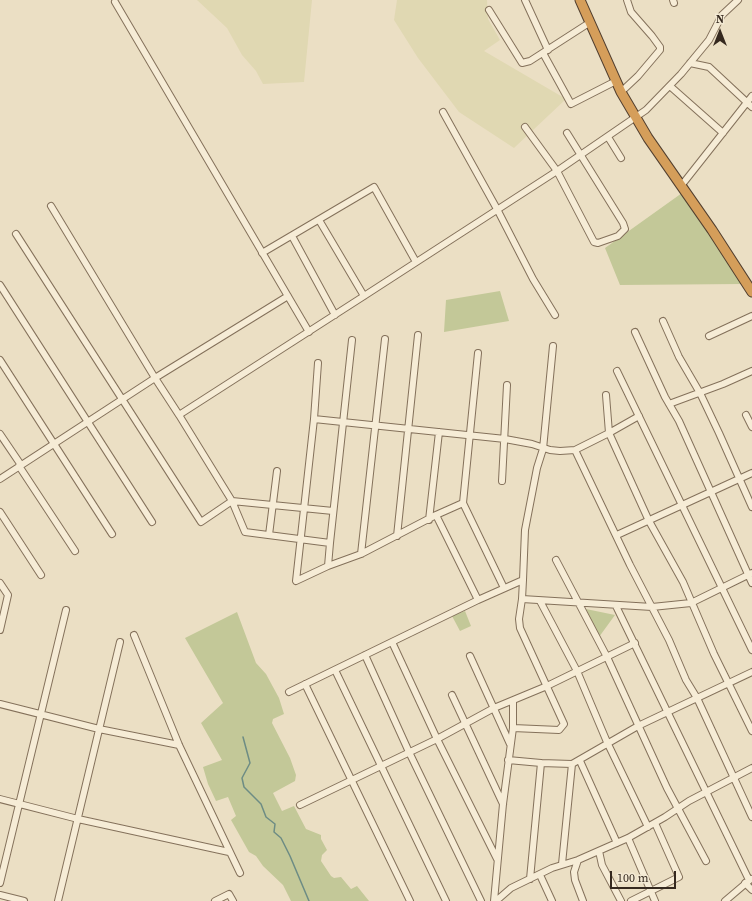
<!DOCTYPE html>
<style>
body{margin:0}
#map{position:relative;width:752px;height:901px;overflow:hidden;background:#ebdfc4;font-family:"Source Serif 4",serif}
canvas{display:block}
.north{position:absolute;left:700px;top:12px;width:40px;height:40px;-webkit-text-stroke:3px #f3e9d3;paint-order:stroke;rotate:0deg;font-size:11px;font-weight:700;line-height:16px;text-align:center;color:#35291f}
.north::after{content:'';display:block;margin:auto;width:14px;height:18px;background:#35291f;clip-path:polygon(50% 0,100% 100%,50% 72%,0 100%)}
.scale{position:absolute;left:610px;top:871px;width:66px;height:18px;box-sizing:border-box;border:2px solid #35291f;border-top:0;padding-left:5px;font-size:12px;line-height:14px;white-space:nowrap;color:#35291f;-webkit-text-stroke:3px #f3e9d3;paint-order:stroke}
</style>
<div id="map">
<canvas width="752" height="901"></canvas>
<div class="north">N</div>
<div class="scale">100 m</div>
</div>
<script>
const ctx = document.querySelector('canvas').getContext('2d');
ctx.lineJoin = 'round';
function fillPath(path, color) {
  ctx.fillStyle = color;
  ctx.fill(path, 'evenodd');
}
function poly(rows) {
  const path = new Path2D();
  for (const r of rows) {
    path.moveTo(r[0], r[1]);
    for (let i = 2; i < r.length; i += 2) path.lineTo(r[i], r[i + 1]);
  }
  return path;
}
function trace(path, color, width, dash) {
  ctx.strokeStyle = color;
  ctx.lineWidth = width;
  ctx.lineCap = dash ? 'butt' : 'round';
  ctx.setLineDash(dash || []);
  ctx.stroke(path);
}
fillPath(poly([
 [197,0,312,0,304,82,263,84,256,71,242,55,227,28],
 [397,0,487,0,488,19,500,40,484,51,566,99,514,148,459,112,418,58,394,20]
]), '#e0d8b2');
fillPath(poly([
 [682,193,705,225,742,284,620,285,605,248],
 [500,291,509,321,444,332,446,300],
 [586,609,615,615,599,637],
 [465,611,471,626,460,631,452,616],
 [237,612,256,663,266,674,279,698,284,714,273,719,272,723,290,758,296,775,295,781,273,793,282,811,294,806,306,829,321,835,321,839,327,850,322,855,321,861,331,876,334,878,341,877,351,889,357,886,369,901,291,901,283,885,263,866,256,856,249,852,231,820,236,816,228,797,216,801,208,784,203,767,222,760,201,723,223,703,185,638]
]), '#c3c898');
trace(poly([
 [243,737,250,763,242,778,244,787,261,804,266,817,275,824,274,832,281,838,290,856,309,901]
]), '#6d8c84', 1.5);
const minor = poly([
 [525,0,548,50],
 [673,0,674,3],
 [115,2,309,332],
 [489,10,522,63,530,61,589,23],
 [543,53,571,104,616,81],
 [690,63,709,67,752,107],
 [671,87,723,133],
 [621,92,638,76,660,50,660,47,652,36,631,12,627,0],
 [443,112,497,209,533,279,555,315],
 [525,127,557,171,594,242,598,243,618,236,625,229,623,223,567,133],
 [608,137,621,158],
 [681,186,752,96],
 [51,206,155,378,288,296],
 [319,220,364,296],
 [16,234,201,522,232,501,245,532,330,543,328,566,361,554,436,515,478,600,523,580,522,599,652,607,691,603,752,573],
 [292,236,335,315],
 [262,253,374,187,416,262],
 [0,285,152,522],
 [663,321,679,357,700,393,719,433,752,507],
 [635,332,665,397,679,421,752,583],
 [709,336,752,316],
 [478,353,463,503,504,588],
 [0,360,112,534],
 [617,371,752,650],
 [606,395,609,433,649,521,683,582,714,654,752,731],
 [669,404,723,384,752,371],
 [179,415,232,501,333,511],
 [746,415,752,427],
 [314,419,318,363],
 [0,434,21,465],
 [575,450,630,565,669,640,686,680,697,698,752,817],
 [19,466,75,551],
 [0,479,155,378,179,415,364,296,557,171,646,110,681,74,709,40,722,15,738,0],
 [502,481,507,385],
 [0,512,41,575],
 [436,515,463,503],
 [429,520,439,432],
 [269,535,277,471],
 [617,535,752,473],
 [397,536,418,335],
 [330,543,352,340],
 [361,554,385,339],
 [556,560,607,657,667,788,706,861],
 [328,566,296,581,314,419,505,439,532,444,550,450,560,451,575,450,609,433,639,416],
 [523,580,525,530,537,468,543,449,553,346],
 [0,583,8,595,0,630],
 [540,601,577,671,607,742,648,827],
 [616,606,749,880],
 [134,635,179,745,240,873],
 [392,642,437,739,497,859],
 [365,655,409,752,481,901],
 [470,656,510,744],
 [335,670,446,901],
 [305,684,410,901],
 [289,692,478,600],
 [452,695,503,804],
 [0,704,99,729,179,745],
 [513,728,559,730,564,724,520,628,519,619,522,599],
 [508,760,541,763,530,879],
 [580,761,617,843],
 [541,763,572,764,562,864],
 [572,764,638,726,752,672],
 [0,799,78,819,229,852],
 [300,805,437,739,494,708,547,686,635,643],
 [628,838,655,901],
 [599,851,602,865,621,901],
 [578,860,574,872,575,880,583,901],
 [540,875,552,901],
 [0,883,66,610],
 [745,883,752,890],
 [0,895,24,901],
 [58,901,120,642],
 [215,901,229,894,233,901],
 [494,901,503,804,513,728,513,701],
 [496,901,511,888,552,868,578,860,628,838,665,817,689,801,752,768],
 [631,901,679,877,655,823],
 [725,901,751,879]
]);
const highway = poly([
 [580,0,621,92,648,138,712,230,752,292]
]);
trace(minor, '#84715b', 8);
trace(highway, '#523f2f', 11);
trace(minor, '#f6ecd6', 6);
trace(highway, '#d59e5a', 9);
</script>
